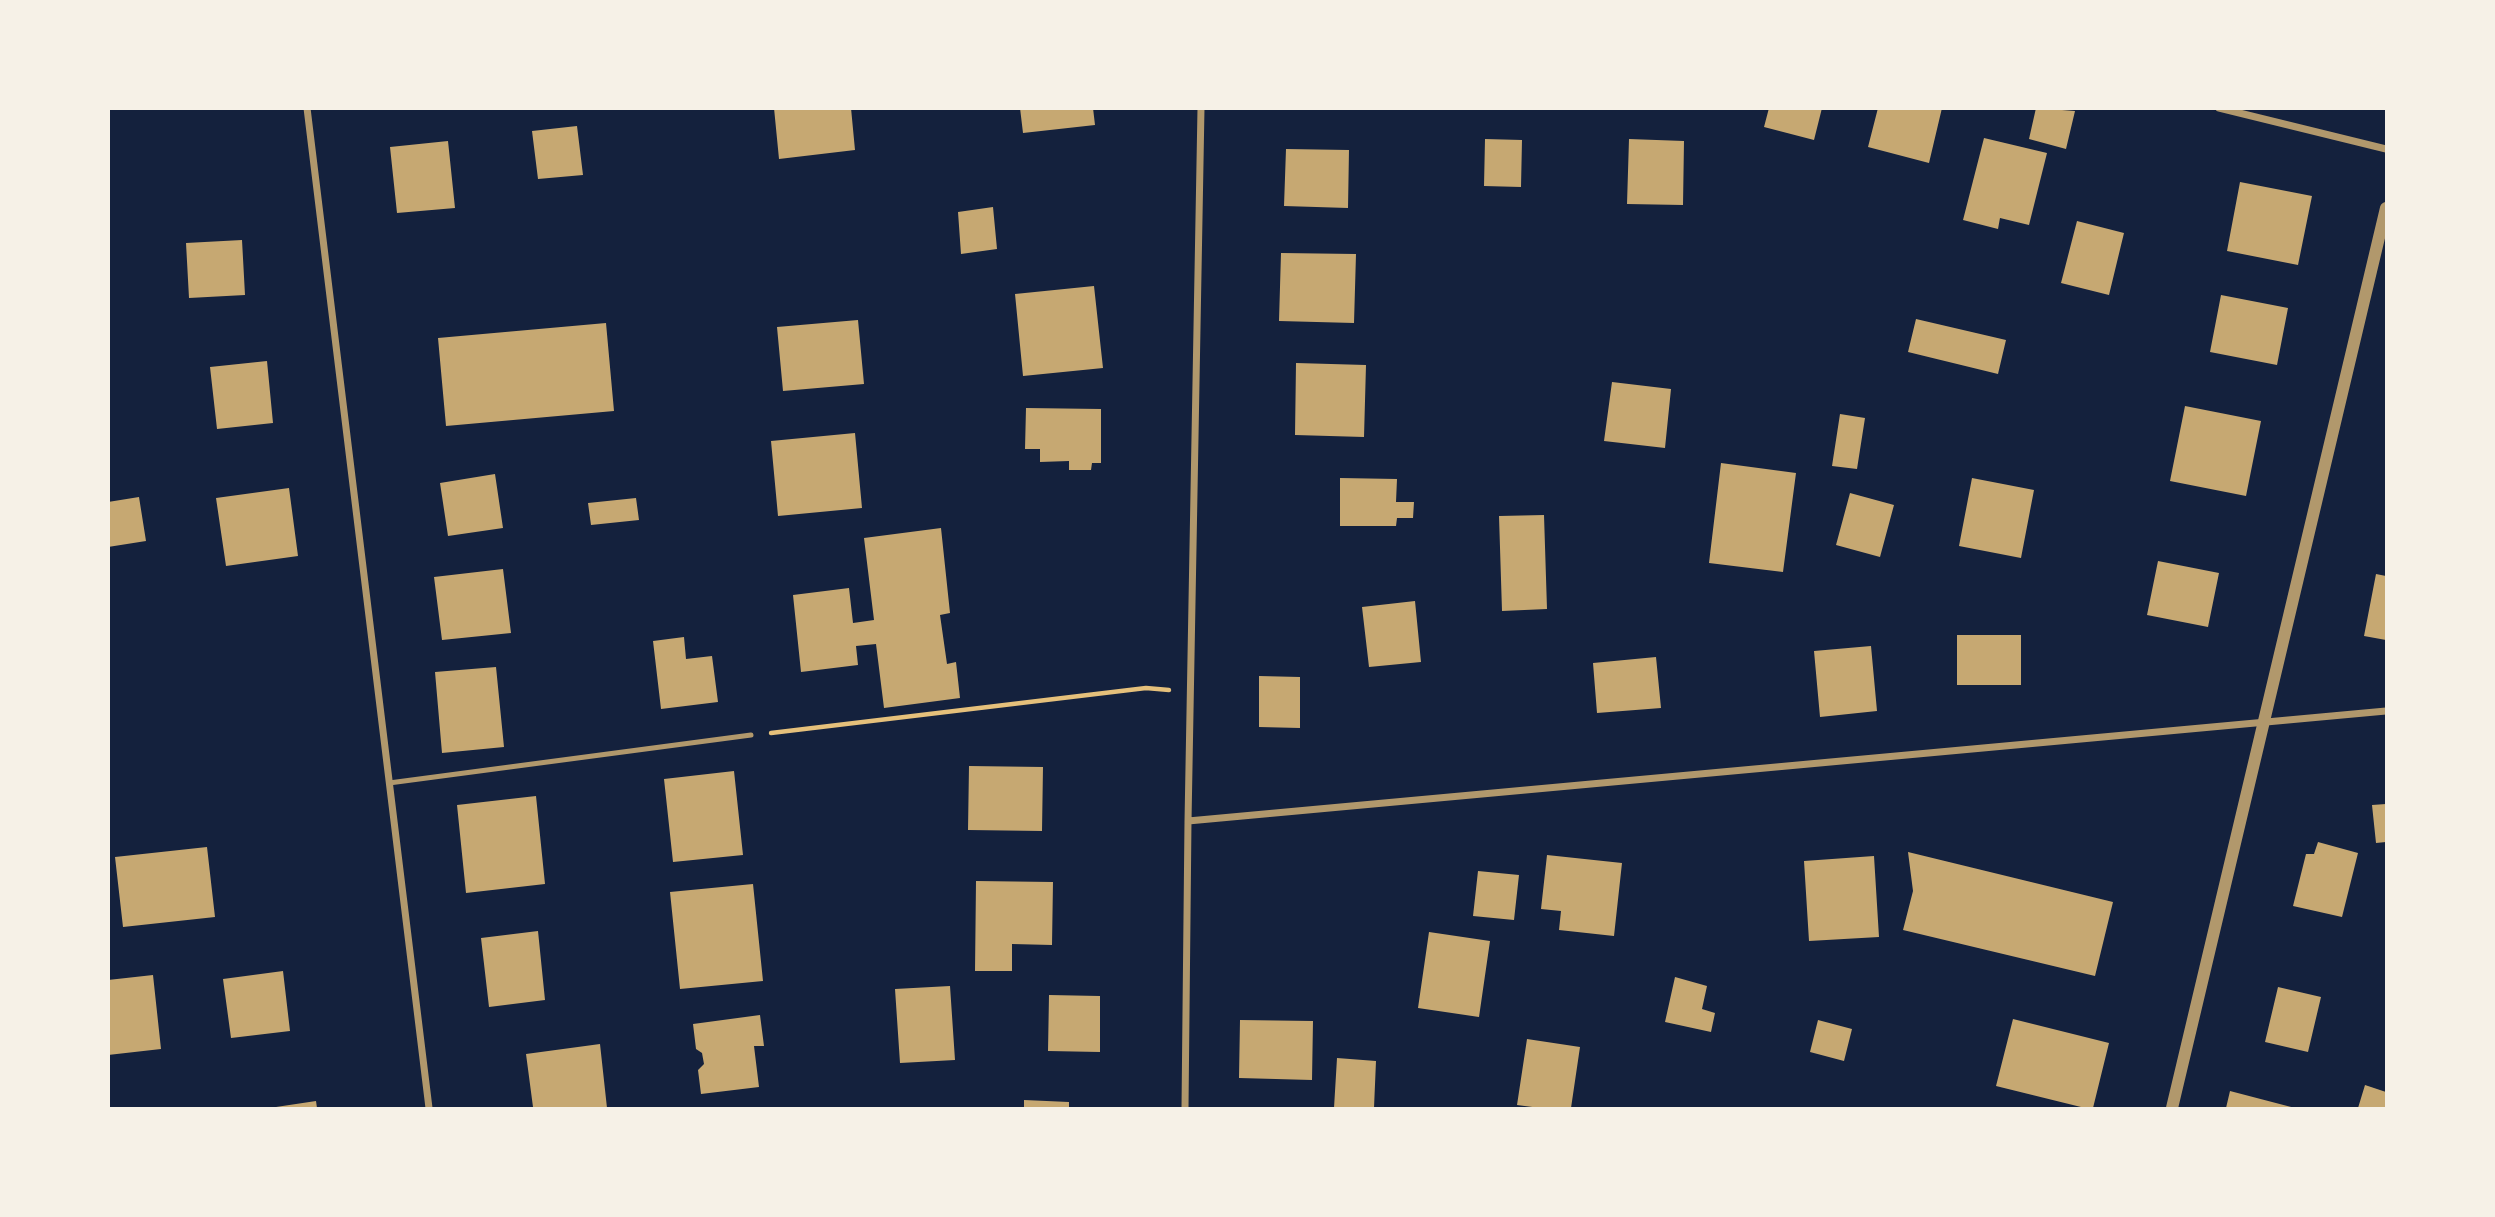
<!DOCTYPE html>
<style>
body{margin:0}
#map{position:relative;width:2495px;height:1217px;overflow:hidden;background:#14213d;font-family:"DM Sans",sans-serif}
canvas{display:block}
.frame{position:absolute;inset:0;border:110px solid #f6f1e7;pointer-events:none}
</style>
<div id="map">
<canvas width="2495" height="1217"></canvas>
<div class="frame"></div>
</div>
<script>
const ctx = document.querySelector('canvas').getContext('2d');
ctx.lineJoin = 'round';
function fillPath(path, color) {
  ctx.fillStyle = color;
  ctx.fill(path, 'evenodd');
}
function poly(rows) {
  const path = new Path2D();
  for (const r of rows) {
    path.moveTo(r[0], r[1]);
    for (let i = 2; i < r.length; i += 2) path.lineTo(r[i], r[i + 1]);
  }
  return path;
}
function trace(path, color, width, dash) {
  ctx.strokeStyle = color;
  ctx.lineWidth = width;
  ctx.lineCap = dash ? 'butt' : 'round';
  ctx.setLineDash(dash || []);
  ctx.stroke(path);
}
fillPath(poly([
 [774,108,851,108,855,150,779,159],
 [1020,108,1093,108,1095,125,1023,133],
 [1769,108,1822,108,1814,140,1764,127],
 [1878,108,1942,108,1929,163,1868,147],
 [2036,108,2075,111,2066,149,2029,139],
 [577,126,583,175,538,179,532,131],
 [1984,138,2047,153,2029,225,2000,218,1998,229,1963,220],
 [1485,139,1522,140,1521,187,1484,186],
 [1629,139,1684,141,1683,205,1627,204],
 [448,141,455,208,397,213,390,147],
 [1286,149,1349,150,1348,208,1284,206],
 [2240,182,2312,196,2298,265,2227,251],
 [993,207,997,249,961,254,958,212],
 [2077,221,2124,233,2109,295,2061,283],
 [242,240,245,295,189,298,186,243],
 [1281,253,1356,254,1354,323,1279,321],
 [1094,286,1103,368,1023,376,1015,294],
 [2221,295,2288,308,2277,365,2210,352],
 [1916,319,2006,340,1998,374,1908,352],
 [858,320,864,384,783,391,777,327],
 [606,323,614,411,446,426,438,338],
 [267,361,273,423,217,429,210,367],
 [1296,363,1366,365,1364,437,1295,435],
 [1612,382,1671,389,1665,448,1604,441],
 [2185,406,2261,421,2246,496,2170,481],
 [1026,408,1101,409,1101,463,1092,463,1091,470,1069,470,1069,461,1040,462,1040,449,1025,449],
 [1840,414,1865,418,1857,469,1832,466],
 [855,433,862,508,778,516,771,441],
 [1721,463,1796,473,1783,572,1709,563],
 [495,474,503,528,448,536,440,483],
 [1340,478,1397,479,1396,502,1414,502,1413,518,1397,518,1396,526,1340,526],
 [1972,478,2034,490,2021,558,1959,546],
 [289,488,298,556,226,566,216,498],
 [1850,493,1894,505,1880,557,1836,545],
 [139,497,146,541,108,547,108,502],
 [636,498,639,520,591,525,588,503],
 [1544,515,1547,609,1502,611,1499,516],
 [941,528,950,613,940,615,947,664,956,662,960,698,884,708,876,644,856,646,858,665,801,672,793,595,849,588,853,623,874,620,864,538],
 [2158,561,2219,573,2208,627,2147,615],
 [503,569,511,633,442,640,434,577],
 [2376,574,2386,576,2386,640,2364,636],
 [1415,601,1421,662,1369,667,1362,607],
 [1957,635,2021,635,2021,685,1957,685],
 [684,637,686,659,712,656,718,702,661,709,653,641],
 [1871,646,1877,711,1820,717,1814,651],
 [1656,657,1661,708,1597,713,1593,663],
 [496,667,504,747,442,753,435,672],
 [1259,676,1300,677,1300,728,1259,727],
 [969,766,1043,767,1042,831,968,830],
 [734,771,743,855,673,862,664,779],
 [536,796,545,884,466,893,457,805],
 [2386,804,2386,842,2376,843,2372,805],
 [2318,842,2358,853,2342,917,2293,906,2306,854,2314,854],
 [207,847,215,917,123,927,115,857],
 [1908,852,2113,902,2095,976,1903,930,1913,891],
 [1547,855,1622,863,1614,936,1559,930,1561,911,1541,909],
 [1874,856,1879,937,1809,941,1804,861],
 [1478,871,1519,875,1514,920,1473,916],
 [976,881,1053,882,1052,945,1012,944,1012,971,975,971],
 [753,884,763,981,680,989,670,892],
 [538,931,545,1000,489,1007,481,938],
 [1429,932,1490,941,1479,1017,1418,1008],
 [283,971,290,1031,231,1038,223,979],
 [153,975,161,1049,108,1055,108,980],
 [1675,977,1707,986,1702,1009,1715,1013,1711,1032,1665,1022],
 [950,986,955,1060,900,1063,895,989],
 [2278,987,2321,997,2308,1052,2265,1042],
 [1049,995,1100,996,1100,1052,1048,1051],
 [760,1015,764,1046,754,1046,759,1087,701,1094,698,1070,704,1064,702,1053,696,1049,693,1024],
 [2013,1019,2109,1043,2093,1108,2085,1108,1996,1086],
 [1240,1020,1313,1021,1312,1080,1239,1078],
 [1818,1020,1852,1029,1844,1061,1810,1052],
 [1527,1039,1580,1047,1571,1108,1540,1108,1517,1105],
 [600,1044,607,1108,533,1107,526,1054],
 [1337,1058,1376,1061,1374,1108,1334,1108],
 [2365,1085,2386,1092,2386,1108,2358,1108],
 [2230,1091,2295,1108,2226,1108],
 [1024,1100,1069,1102,1069,1108,1024,1108],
 [316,1101,317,1108,276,1108,276,1107]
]), '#c6a872');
trace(poly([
 [771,733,1146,688,1169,690]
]), '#e5c07b', 4.5);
trace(poly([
 [389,783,751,735]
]), '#b1986c', 5);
trace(poly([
 [307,108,429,1108],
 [2219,108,2386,149],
 [1188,821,2386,711],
 [1185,1108,1188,821,1201,108]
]), '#b1986c', 7);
trace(poly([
 [2172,1108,2386,208]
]), '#b1986c', 12);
</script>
